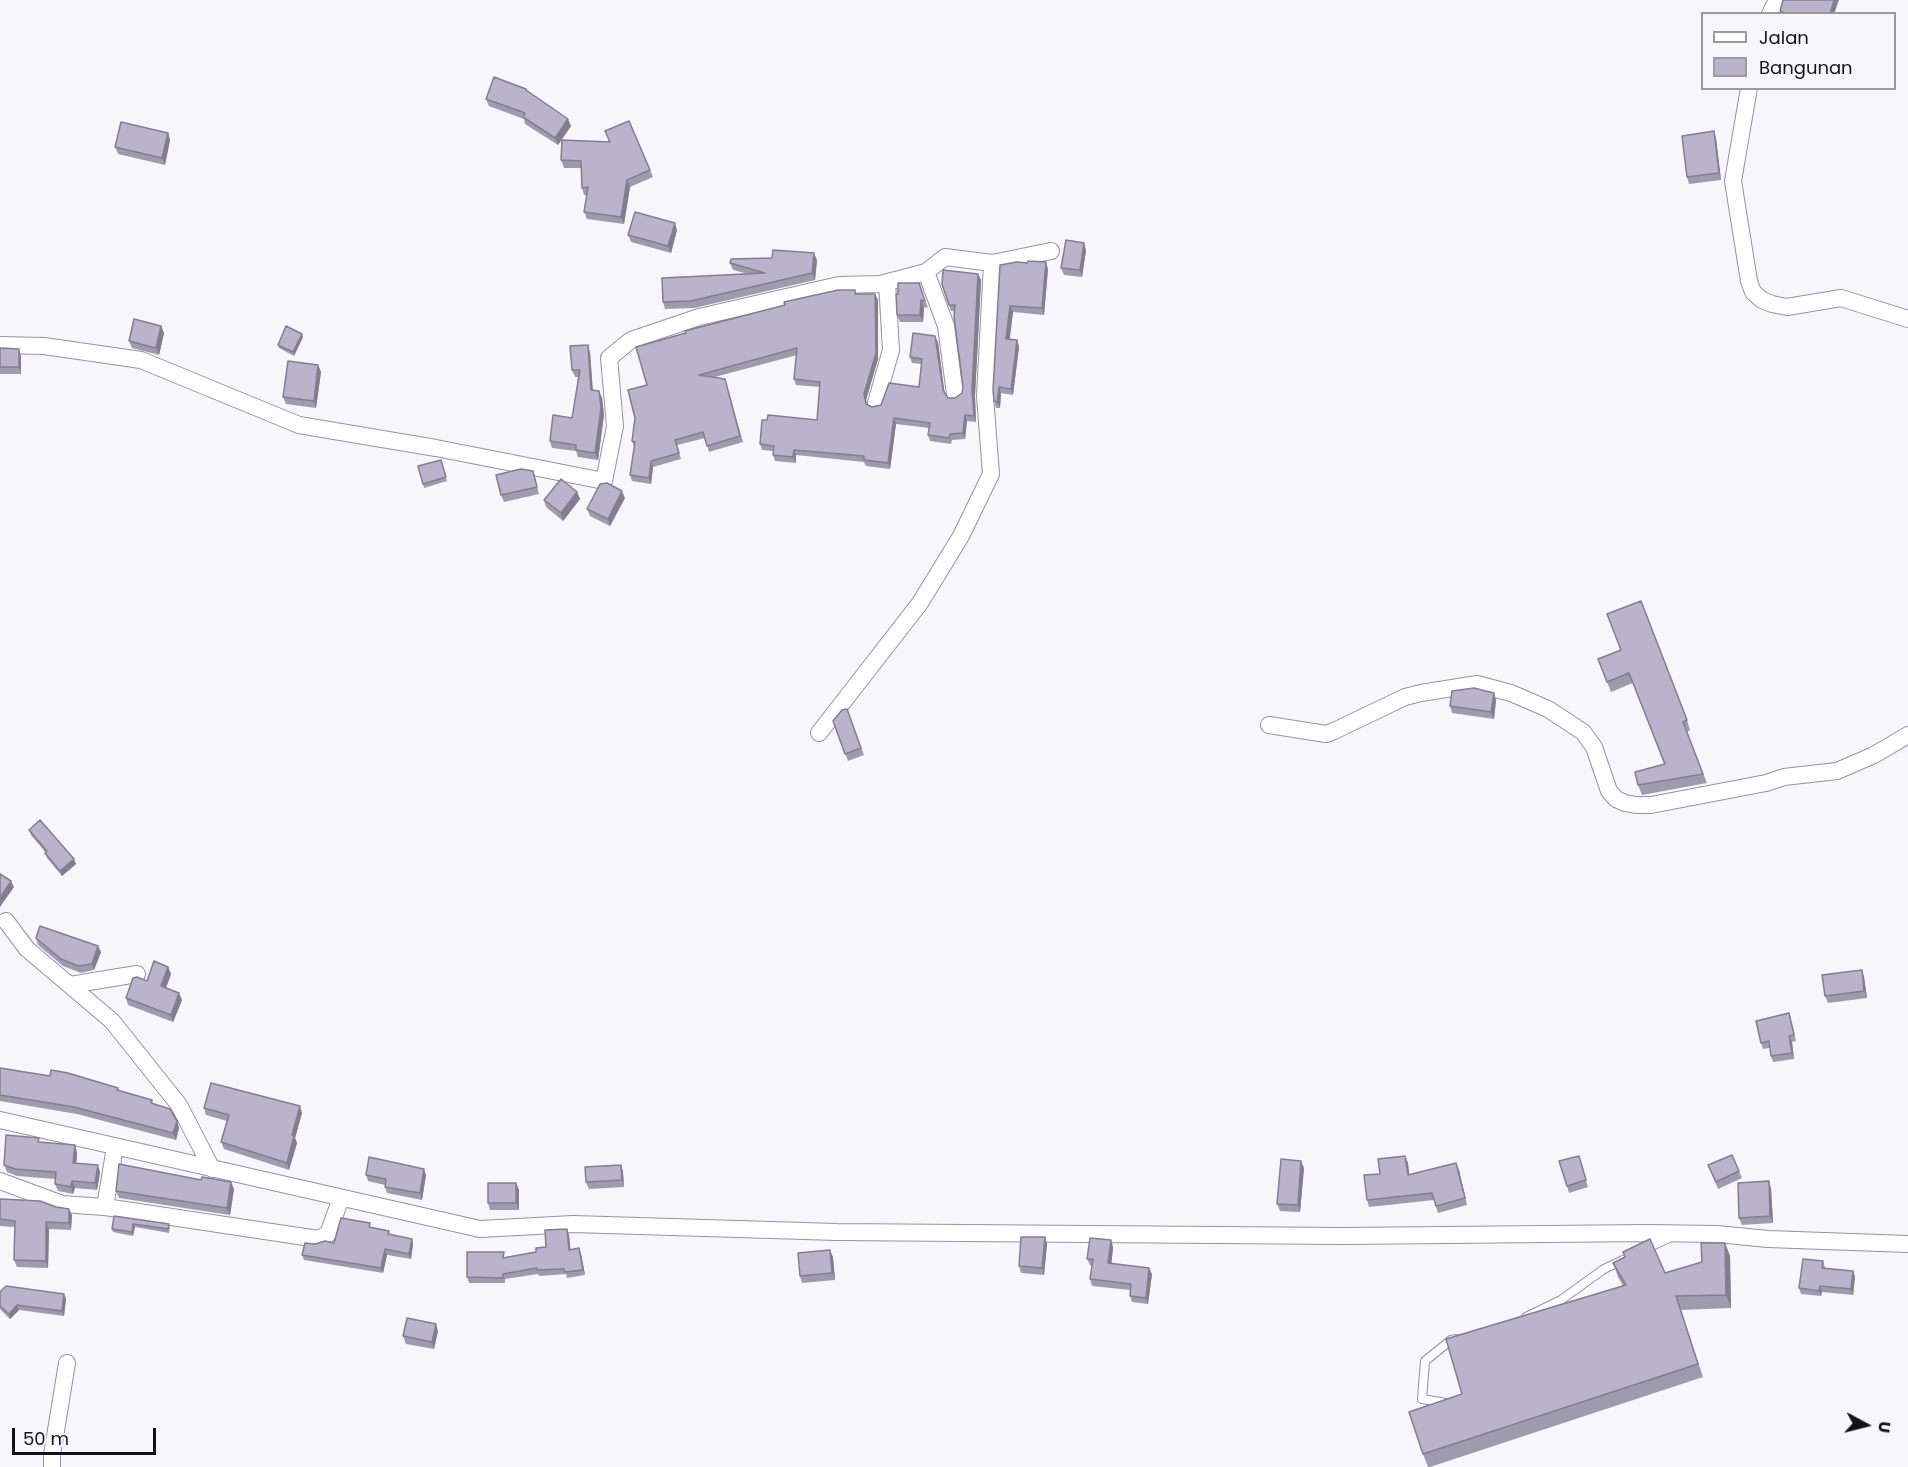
<!DOCTYPE html>
<style>
body{margin:0}
#map{position:relative;width:1908px;height:1467px;overflow:hidden;background:#f7f6fb;font-family:Poppins,sans-serif}
canvas{display:block}
.legend{position:absolute;left:1701px;top:12px;width:195px;height:78px;box-sizing:border-box;background:#f7f6fb;border:2px solid #9b9aa1;margin:0;padding:8px 10px;list-style:none;font-size:18px;color:#121019}
.legend li{display:flex;align-items:center;gap:12px;height:30px}
.legend b{width:30px;border:2px solid #9b9aa1}
.north{position:absolute;left:1836px;top:1395px;width:60px;height:60px;-webkit-text-stroke:4px #f7f6fb;paint-order:stroke;rotate:97deg;font-size:16px;font-weight:700;line-height:24px;text-align:center;color:#121019}
.north::after{content:'';display:block;margin:auto;width:21px;height:27px;background:#121019;clip-path:polygon(50% 0,100% 100%,50% 72%,0 100%)}
.scale{position:absolute;left:12px;top:1428px;width:144px;height:27px;box-sizing:border-box;border:3px solid #121019;border-top:0;padding-left:8px;font-size:18px;line-height:21px;white-space:nowrap;color:#121019;-webkit-text-stroke:4px #f7f6fb;paint-order:stroke}
</style>
<div id="map">
<canvas width="1908" height="1467"></canvas>
<ul class="legend">
<li><b style="height:8px;background:#fff"></b>Jalan</li>
<li><b style="height:16px;background:#b9b4cc"></b>Bangunan</li>
</ul>
<div class="north">U</div>
<div class="scale">50 m</div>
</div>
<script>
const ctx = document.querySelector('canvas').getContext('2d');
ctx.lineJoin = 'round';
function poly(rows) {
  const path = new Path2D();
  for (const r of rows) {
    path.moveTo(r[0], r[1]);
    for (let i = 2; i < r.length; i += 2) path.lineTo(r[i], r[i + 1]);
  }
  return path;
}
function trace(path, color, width, dash) {
  ctx.strokeStyle = color;
  ctx.lineWidth = width;
  ctx.lineCap = dash ? 'butt' : 'round';
  ctx.setLineDash(dash || []);
  ctx.stroke(path);
}
function fillPath(path, color) {
  ctx.fillStyle = color;
  ctx.fill(path, 'evenodd');
}
const service = poly([
 [1643,1250,1669,1238],
 [1526,1317,1561,1300,1604,1269,1623,1260],
 [1446,1403,1422,1399,1425,1361,1451,1340,1457,1339]
]);
const minor = poly([
 [1770,14,1777,0],
 [1749,88,1733,181,1749,281,1753,292,1762,300,1772,304,1787,307,1841,298,1908,319],
 [926,272,946,326,955,394],
 [0,345,44,346,141,360,299,425,436,448,604,481,615,426,609,358,631,340,699,317,839,285,880,284,926,272,945,257,992,263,1051,251],
 [876,403,891,350,887,282],
 [1269,725,1326,734,1334,731,1405,697,1421,693,1477,684,1511,693,1548,709,1583,732,1594,747,1609,791,1616,799,1625,803,1636,805,1651,805,1766,783,1784,777,1837,771,1874,755,1908,735],
 [819,733,920,603,961,536,991,474,985,396,992,263],
 [6,921,27,949,112,1021,179,1105,212,1169],
 [70,985,137,974],
 [0,1120,480,1229,573,1224,837,1232,1343,1236,1648,1233,1717,1234,1768,1239,1908,1244],
 [0,1181,62,1204,105,1207,318,1239,328,1234,341,1198],
 [105,1207,115,1147],
 [52,1467,52,1455,67,1363]
]);
trace(service, '#9690a8', 10);
trace(minor, '#9690a8', 18);
trace(service, '#fff', 8);
trace(minor, '#fff', 16);
fillPath(poly([
 [527,91,571,126,558,145,525,124,524,119,489,106,486,99],
 [605,131,650,170,653,177,630,187,624,224,587,219,584,212,587,195,584,195,582,188,581,168,564,168,561,160,609,142],
 [168,133,170,140,165,165,118,154,115,147],
 [1716,138,1721,180,1689,184,1687,177],
 [677,230,671,253,631,242,628,235],
 [1086,250,1082,277,1064,275,1061,268],
 [817,260,815,280,694,308,665,309,663,302,745,273,733,270,730,263],
 [1000,265,1048,269,1044,315,1013,312,1009,340,1017,340,1019,347,1013,395,1001,393,1000,408,996,408,994,401],
 [978,274,981,280,975,396,976,422,967,421,965,439,952,440,951,444,930,441,928,435,929,428,896,424,890,469,866,466,864,462,796,455,796,463,775,461,773,455,773,451,762,450,760,444,767,420,817,420,820,387,796,385,794,379,797,355,715,377,725,379,743,442,709,452,705,438,677,445,681,459,653,467,651,484,632,481,630,475,634,447,632,441,647,385,855,290,856,294,875,294,878,300,878,359,866,400,867,405,872,407,881,405,919,387,922,364,912,363,910,357,938,342,944,392,948,398,955,398,962,393,963,387,954,311,951,311,942,284],
 [919,283,928,308,924,307,923,322,900,322,897,315,898,294],
 [161,326,164,333,159,355,132,348,129,341],
 [302,334,303,337,294,356,279,348,278,345],
 [0,348,21,356,21,374,0,374],
 [590,352,593,390,599,391,602,398,604,415,598,460,578,457,576,451,552,448,550,441,572,418,578,377,575,377,572,370],
 [318,365,321,372,316,408,286,404,283,397],
 [441,460,447,481,424,488,423,484],
 [533,471,539,494,504,502,501,495],
 [577,492,580,499,563,521,546,507,544,500],
 [625,498,610,526,590,516,587,509],
 [1620,650,1687,720,1690,730,1687,732,1707,783,1642,795,1638,785,1664,764,1633,683,1611,692,1598,659],
 [1496,700,1494,719,1452,713,1450,706],
 [847,709,864,755,848,761,833,721],
 [29,830,76,864,62,876,47,858,46,853,31,835],
 [36,938,98,946,101,952,94,970,81,973,63,966,38,945],
 [168,967,171,974,166,988,182,1000,173,1022,128,1005,126,998,147,981],
 [1862,970,1864,977,1867,998,1828,1003,1825,996],
 [1789,1013,1796,1041,1792,1042,1794,1059,1773,1062,1771,1056,1770,1048,1763,1049,1761,1043],
 [0,1068,118,1088,119,1091,152,1100,153,1104,177,1121,179,1128,176,1140,77,1114,0,1101],
 [204,1108,302,1113,295,1138,297,1143,289,1170,224,1149,221,1142,227,1121,206,1115],
 [40,1143,77,1152,76,1163,100,1172,97,1190,75,1188,73,1194,58,1191,55,1184,56,1179,17,1176,7,1172,4,1165],
 [1405,1156,1408,1163,1409,1174,1459,1170,1467,1205,1438,1213,1434,1200,1369,1207,1367,1200,1380,1174],
 [1579,1156,1588,1187,1569,1193,1567,1186],
 [621,1165,623,1172,624,1187,589,1189,586,1182],
 [1708,1165,1739,1171,1742,1178,1718,1189],
 [1304,1168,1300,1212,1280,1211,1277,1204],
 [366,1175,426,1175,422,1200,387,1193,385,1187,385,1185,368,1181],
 [516,1183,519,1190,519,1210,490,1210,488,1203],
 [1771,1188,1773,1223,1742,1225,1739,1218],
 [234,1189,230,1215,119,1198,116,1191],
 [0,1199,72,1215,71,1230,49,1229,48,1268,17,1267,14,1260,15,1227,0,1226],
 [114,1216,170,1227,169,1233,135,1227,133,1236,113,1232,112,1229],
 [371,1227,389,1231,390,1235,412,1239,413,1244,411,1259,387,1255,383,1273,304,1260,302,1255],
 [567,1229,569,1235,570,1249,581,1254,585,1275,567,1278,566,1274,539,1276,538,1274,505,1279,505,1283,469,1283,467,1277,505,1257,536,1252,546,1247],
 [1045,1237,1047,1244,1044,1275,1021,1273,1019,1266],
 [1111,1240,1113,1247,1111,1263,1152,1274,1148,1304,1132,1302,1130,1296,1130,1290,1092,1286,1090,1279,1092,1266,1090,1265,1087,1259],
 [1725,1243,1730,1256,1731,1308,1681,1310,1703,1377,1430,1467,1428,1467,1423,1454,1462,1394,1623,1286,1618,1277,1613,1263,1665,1273,1702,1262],
 [833,1257,835,1280,802,1283,800,1276],
 [1823,1261,1825,1268,1853,1271,1855,1277,1853,1295,1822,1292,1821,1296,1801,1294,1799,1288],
 [0,1292,64,1294,66,1299,64,1316,19,1310,10,1319,0,1309],
 [438,1331,434,1349,406,1344,403,1336]
]), '#9f9baf');
fillPath(poly([
 [1834,0,1839,0,1834,14,1830,14],
 [568,119,571,126,558,145,555,138],
 [1714,131,1716,138,1721,180,1719,173],
 [168,133,170,140,165,165,162,158],
 [627,180,630,187,624,224,621,217],
 [675,223,677,230,671,253,668,246],
 [1084,243,1086,250,1082,277,1080,270],
 [814,253,817,260,815,280,812,273],
 [1046,262,1048,269,1044,315,1042,308],
 [978,274,981,280,975,396,976,422,974,416,972,390],
 [875,294,878,300,878,359,866,400,868,410,864,394],
 [921,300,924,307,923,322,920,315],
 [1010,306,1013,312,1009,345,1006,339],
 [161,326,164,333,159,355,156,348],
 [302,334,303,337,294,356,293,352],
 [935,336,938,342,945,396,943,390],
 [1017,340,1019,347,1013,395,1011,389],
 [588,345,590,352,593,397,591,390],
 [19,349,21,356,21,374,19,367],
 [318,365,321,372,316,408,314,401],
 [999,387,1001,393,1000,408,997,402],
 [599,391,602,398,604,415,598,460,595,453],
 [965,415,967,421,965,439,963,433],
 [894,418,896,424,890,469,888,463],
 [794,450,796,455,796,463,793,457],
 [651,461,653,467,651,484,649,478],
 [622,491,625,498,610,526,608,519],
 [577,492,580,499,563,521,561,513],
 [1494,693,1496,700,1494,719,1491,712],
 [74,859,76,864,62,876,60,871],
 [11,881,14,887,0,907,0,898],
 [98,946,101,952,94,970,92,964],
 [168,967,171,974,164,993,161,986],
 [1862,970,1864,977,1867,998,1864,991],
 [179,993,182,1000,173,1022,171,1015],
 [1789,1036,1792,1042,1794,1059,1792,1053],
 [300,1106,302,1113,295,1138,297,1143,289,1170,287,1163,292,1135],
 [177,1121,179,1128,176,1140,173,1133],
 [75,1145,77,1152,76,1170,73,1163],
 [1405,1156,1408,1163,1410,1182,1408,1175],
 [1301,1161,1304,1168,1300,1212,1298,1205],
 [1456,1163,1459,1170,1467,1205,1465,1198],
 [98,1165,100,1172,97,1190,95,1183],
 [621,1165,623,1172,624,1187,622,1180],
 [424,1169,426,1175,422,1200,420,1193],
 [72,1181,75,1188,73,1194,71,1187],
 [1769,1181,1771,1188,1773,1223,1770,1216],
 [231,1182,234,1189,230,1215,227,1208],
 [516,1183,519,1190,519,1210,516,1203],
 [69,1209,72,1215,71,1230,69,1223],
 [46,1222,49,1229,48,1268,46,1261],
 [133,1224,135,1227,133,1236,132,1232],
 [567,1229,569,1235,571,1255,569,1250],
 [1045,1237,1047,1244,1044,1275,1042,1268],
 [412,1239,413,1244,411,1259,409,1254],
 [1111,1240,1113,1247,1111,1269,1108,1263],
 [1725,1243,1730,1256,1731,1308,1726,1295],
 [579,1248,581,1254,585,1275,583,1270],
 [385,1249,387,1255,383,1273,381,1268],
 [830,1250,833,1257,835,1280,832,1273],
 [1149,1268,1152,1274,1148,1304,1146,1298],
 [1853,1271,1855,1277,1853,1295,1851,1289],
 [1820,1286,1822,1292,1821,1296,1819,1291],
 [64,1294,66,1299,64,1316,62,1311],
 [17,1305,19,1310,10,1319,9,1314],
 [436,1324,438,1331,434,1349,432,1342]
]), '#827e8f');
const building = poly([
 [1783,0,1834,0,1830,14,1787,14,1780,11,1783,0],
 [494,77,526,89,526,90,568,119,555,138,523,117,525,113,486,99,494,77],
 [629,121,650,170,627,180,621,217,584,212,588,187,582,188,581,161,561,160,562,140,610,142,605,131,629,121],
 [121,122,168,133,162,158,115,147,121,122],
 [1714,131,1719,173,1687,177,1682,136,1714,131],
 [635,212,675,223,668,246,628,235,635,212],
 [1066,240,1084,243,1080,270,1061,268,1066,240],
 [773,250,814,253,812,273,691,301,663,302,662,278,765,273,730,263,731,259,772,258,773,250],
 [1028,261,1046,262,1042,308,1010,306,1006,339,1017,340,1011,389,999,387,997,402,994,401,993,390,1000,265,1017,262,1027,263,1028,261],
 [943,270,978,274,972,390,974,416,965,415,963,433,950,434,949,438,928,435,930,423,894,418,888,463,864,460,864,456,794,450,793,457,773,455,774,446,760,444,762,420,767,420,768,415,817,420,820,382,794,379,797,348,699,375,725,379,740,436,707,446,703,432,675,440,679,453,651,461,649,478,630,475,635,442,632,441,635,418,628,390,647,385,636,347,686,333,685,331,785,305,784,302,838,290,855,290,855,294,875,294,876,353,864,394,866,404,872,407,881,405,889,383,919,387,922,359,910,357,913,333,935,336,943,390,948,398,955,398,962,393,963,387,954,316,955,305,949,305,942,284,943,270],
 [898,283,919,283,925,301,921,300,920,315,897,315,896,294,898,294,898,283],
 [134,319,161,326,156,348,129,341,134,319],
 [286,326,302,334,293,352,278,345,286,326],
 [588,345,591,390,599,391,601,408,595,453,576,450,576,445,550,441,553,415,572,418,580,370,572,370,570,346,588,345],
 [0,348,19,349,19,367,0,367,0,348],
 [288,361,318,365,314,401,283,397,288,361],
 [441,460,446,477,423,484,418,466,441,460],
 [521,469,533,471,537,487,501,495,496,475,521,469],
 [561,479,577,492,561,513,544,500,561,479],
 [607,483,622,491,608,519,587,509,600,484,607,483],
 [1641,601,1687,720,1683,722,1703,774,1638,785,1635,772,1665,764,1629,673,1607,682,1598,659,1621,650,1607,614,1641,601],
 [1474,688,1494,693,1491,712,1450,706,1452,691,1474,688],
 [847,709,861,748,845,754,833,721,842,710,847,709],
 [40,820,74,859,60,871,45,853,47,851,29,830,40,820],
 [0,874,11,881,0,898,0,874],
 [40,926,98,946,92,964,78,966,61,959,36,938,40,926],
 [154,961,168,967,161,986,179,993,171,1015,126,998,133,978,137,977,147,981,154,961],
 [1862,970,1864,991,1825,996,1822,975,1862,970],
 [1789,1013,1794,1035,1789,1036,1792,1053,1771,1056,1769,1041,1761,1043,1756,1021,1789,1013],
 [0,1068,50,1076,51,1070,68,1073,118,1088,117,1090,152,1100,151,1103,170,1109,177,1121,173,1133,74,1107,0,1095,0,1068],
 [211,1083,300,1106,292,1135,294,1136,287,1163,221,1142,229,1115,204,1108,211,1083],
 [6,1135,39,1138,38,1142,75,1145,73,1163,98,1165,95,1183,72,1181,71,1187,55,1184,56,1172,15,1169,4,1165,6,1135],
 [1732,1155,1739,1171,1716,1182,1708,1165,1732,1155],
 [1405,1156,1408,1175,1456,1163,1465,1198,1436,1206,1432,1193,1367,1200,1364,1175,1380,1174,1378,1159,1405,1156],
 [1579,1156,1586,1180,1567,1186,1559,1161,1579,1156],
 [369,1157,424,1169,420,1193,385,1187,386,1179,366,1175,369,1157],
 [1281,1159,1301,1161,1298,1205,1277,1204,1281,1159],
 [119,1164,201,1180,202,1177,231,1182,227,1208,116,1191,119,1164],
 [621,1165,622,1180,586,1182,585,1167,621,1165],
 [1769,1181,1770,1216,1739,1218,1738,1183,1769,1181],
 [488,1183,516,1183,516,1203,488,1203,488,1183],
 [0,1199,40,1201,56,1207,69,1209,69,1223,46,1222,46,1261,14,1260,15,1221,0,1219,0,1199],
 [114,1216,169,1224,168,1229,133,1224,132,1232,112,1229,114,1216],
 [341,1218,370,1223,369,1227,389,1231,388,1234,412,1239,409,1254,385,1249,381,1268,302,1255,305,1243,315,1244,325,1241,334,1243,341,1218],
 [567,1229,569,1250,579,1248,583,1270,565,1272,564,1269,537,1270,537,1268,503,1274,503,1278,467,1277,467,1252,504,1252,503,1258,536,1252,536,1248,546,1247,545,1230,567,1229],
 [1021,1237,1045,1237,1042,1268,1019,1266,1021,1237],
 [1090,1238,1111,1240,1108,1263,1149,1268,1146,1298,1130,1296,1131,1284,1090,1279,1093,1259,1087,1259,1090,1238],
 [1650,1239,1665,1273,1702,1262,1701,1243,1725,1243,1726,1295,1676,1296,1698,1364,1423,1454,1409,1412,1462,1394,1446,1339,1626,1285,1613,1263,1625,1257,1623,1252,1650,1239],
 [830,1250,832,1273,800,1276,798,1253,830,1250],
 [1803,1259,1823,1261,1822,1268,1853,1271,1851,1289,1820,1286,1819,1291,1799,1288,1803,1259],
 [6,1286,64,1294,62,1311,17,1305,9,1314,0,1306,0,1292,6,1286],
 [407,1318,436,1324,432,1342,403,1336,407,1318]
]);
fillPath(building, '#b9b4cc');
trace(building, '#827e8f', 1.5);
</script>
